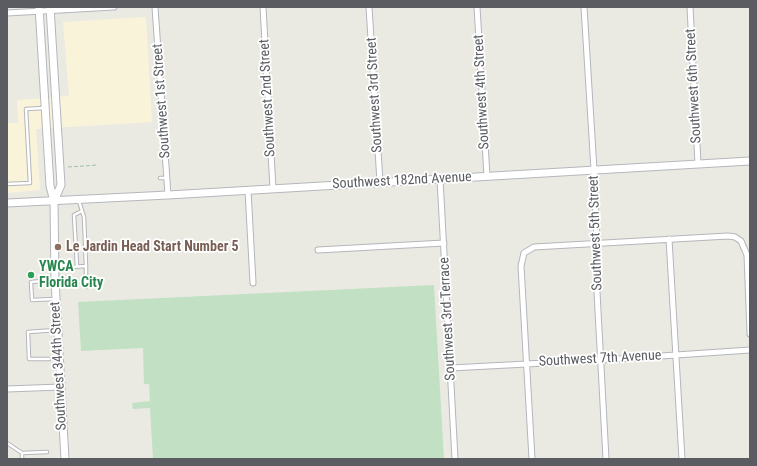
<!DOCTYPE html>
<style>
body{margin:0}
#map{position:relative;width:757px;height:466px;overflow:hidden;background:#ebeae2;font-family:"Roboto Condensed",sans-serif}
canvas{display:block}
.frame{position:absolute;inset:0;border:8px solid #5a5c61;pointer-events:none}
</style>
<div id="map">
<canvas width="757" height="466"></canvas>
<div class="frame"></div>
</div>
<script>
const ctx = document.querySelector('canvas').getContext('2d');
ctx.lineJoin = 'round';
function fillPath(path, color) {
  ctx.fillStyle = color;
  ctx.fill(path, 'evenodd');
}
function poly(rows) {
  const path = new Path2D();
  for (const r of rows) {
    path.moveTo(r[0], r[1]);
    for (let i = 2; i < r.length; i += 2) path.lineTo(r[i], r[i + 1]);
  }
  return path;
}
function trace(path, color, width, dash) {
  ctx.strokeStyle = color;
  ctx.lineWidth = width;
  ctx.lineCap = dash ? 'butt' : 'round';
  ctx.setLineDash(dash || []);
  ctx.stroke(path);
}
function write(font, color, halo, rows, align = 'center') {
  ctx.font = font + ' "Roboto Condensed",sans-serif';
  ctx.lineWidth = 3.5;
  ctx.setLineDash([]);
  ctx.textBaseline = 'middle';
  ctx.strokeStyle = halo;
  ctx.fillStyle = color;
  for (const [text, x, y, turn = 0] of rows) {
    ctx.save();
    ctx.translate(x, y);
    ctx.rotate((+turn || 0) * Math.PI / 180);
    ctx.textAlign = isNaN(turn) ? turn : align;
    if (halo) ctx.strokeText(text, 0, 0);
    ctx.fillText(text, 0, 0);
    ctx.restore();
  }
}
fillPath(poly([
 [146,17,152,122,36,129,40,190,7,193,7,123,18,123,17,100,69,96,63,22]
]), '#f9f4d9');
fillPath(poly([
 [434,285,444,459,153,459,150,408,133,409,132,403,150,401,149,384,144,384,143,348,81,351,78,302]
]), '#c1e0c4');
const lane = poly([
 [160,178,166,178],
 [7,184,30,183,26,109,44,108],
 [77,266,74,215,82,211],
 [86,266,86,287],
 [57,268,86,266,84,217,79,201],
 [54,280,31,282,32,300,54,299],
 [49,359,29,359,28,332,56,330],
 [7,443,22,453,22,459],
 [22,453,47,452]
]);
const street = poly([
 [155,7,168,195],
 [263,7,273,189],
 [369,7,380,182],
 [477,7,487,176],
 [584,7,594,170,597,243,595,255,606,459],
 [690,7,698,164],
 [7,13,114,7],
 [440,179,455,459],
 [248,190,253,283],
 [669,239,682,459],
 [318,250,444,243],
 [451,368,602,360,750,350],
 [7,389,61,387],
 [532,459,521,266,524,253,534,247,728,236,735,237,741,241,747,255,750,334]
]);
const secondary = poly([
 [39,7,50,186,54,201,55,280,65,459],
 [50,7,61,185,54,201],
 [7,203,168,195,750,161]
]);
trace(lane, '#b4b6bb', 4.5);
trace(street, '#b4b6bb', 7);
trace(secondary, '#b5b7bc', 9);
trace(poly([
 [68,167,98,165]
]), '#9bc0a9', 1, [4, 2]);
trace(lane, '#fff', 2.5);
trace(street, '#fff', 5);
trace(secondary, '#fff', 7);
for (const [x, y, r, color] of [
 [58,247,4,"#8d6e63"],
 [31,275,4,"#2e9e5b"]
]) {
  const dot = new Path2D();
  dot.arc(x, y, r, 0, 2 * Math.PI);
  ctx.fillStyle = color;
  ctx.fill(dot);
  trace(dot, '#fff', 1.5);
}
write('14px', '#5a5c61', '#fff', [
 ["Southwest 6th Street",694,86,-93],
 ["Southwest 4th Street",482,92,-93],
 ["Southwest 3rd Street",375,95,-93],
 ["Southwest 2nd Street",268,98,-93],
 ["Southwest 1st Street",162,101,-94],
 ["Southwest 182nd Avenue",402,181,-3],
 ["Southwest 5th Street",596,233,-92],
 ["Southwest 3rd Terrace",448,319,-93],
 ["Southwest 7th Avenue",600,359,-3],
 ["Southwest 344th Street",59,366,-93]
]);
write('bold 14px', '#785e54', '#fff', [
 ["Le Jardin Head Start Number 5",66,247]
], 'left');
write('bold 14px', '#27864d', '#fff', [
 ["YWCA",39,267],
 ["Florida City",39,283]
], 'left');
</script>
